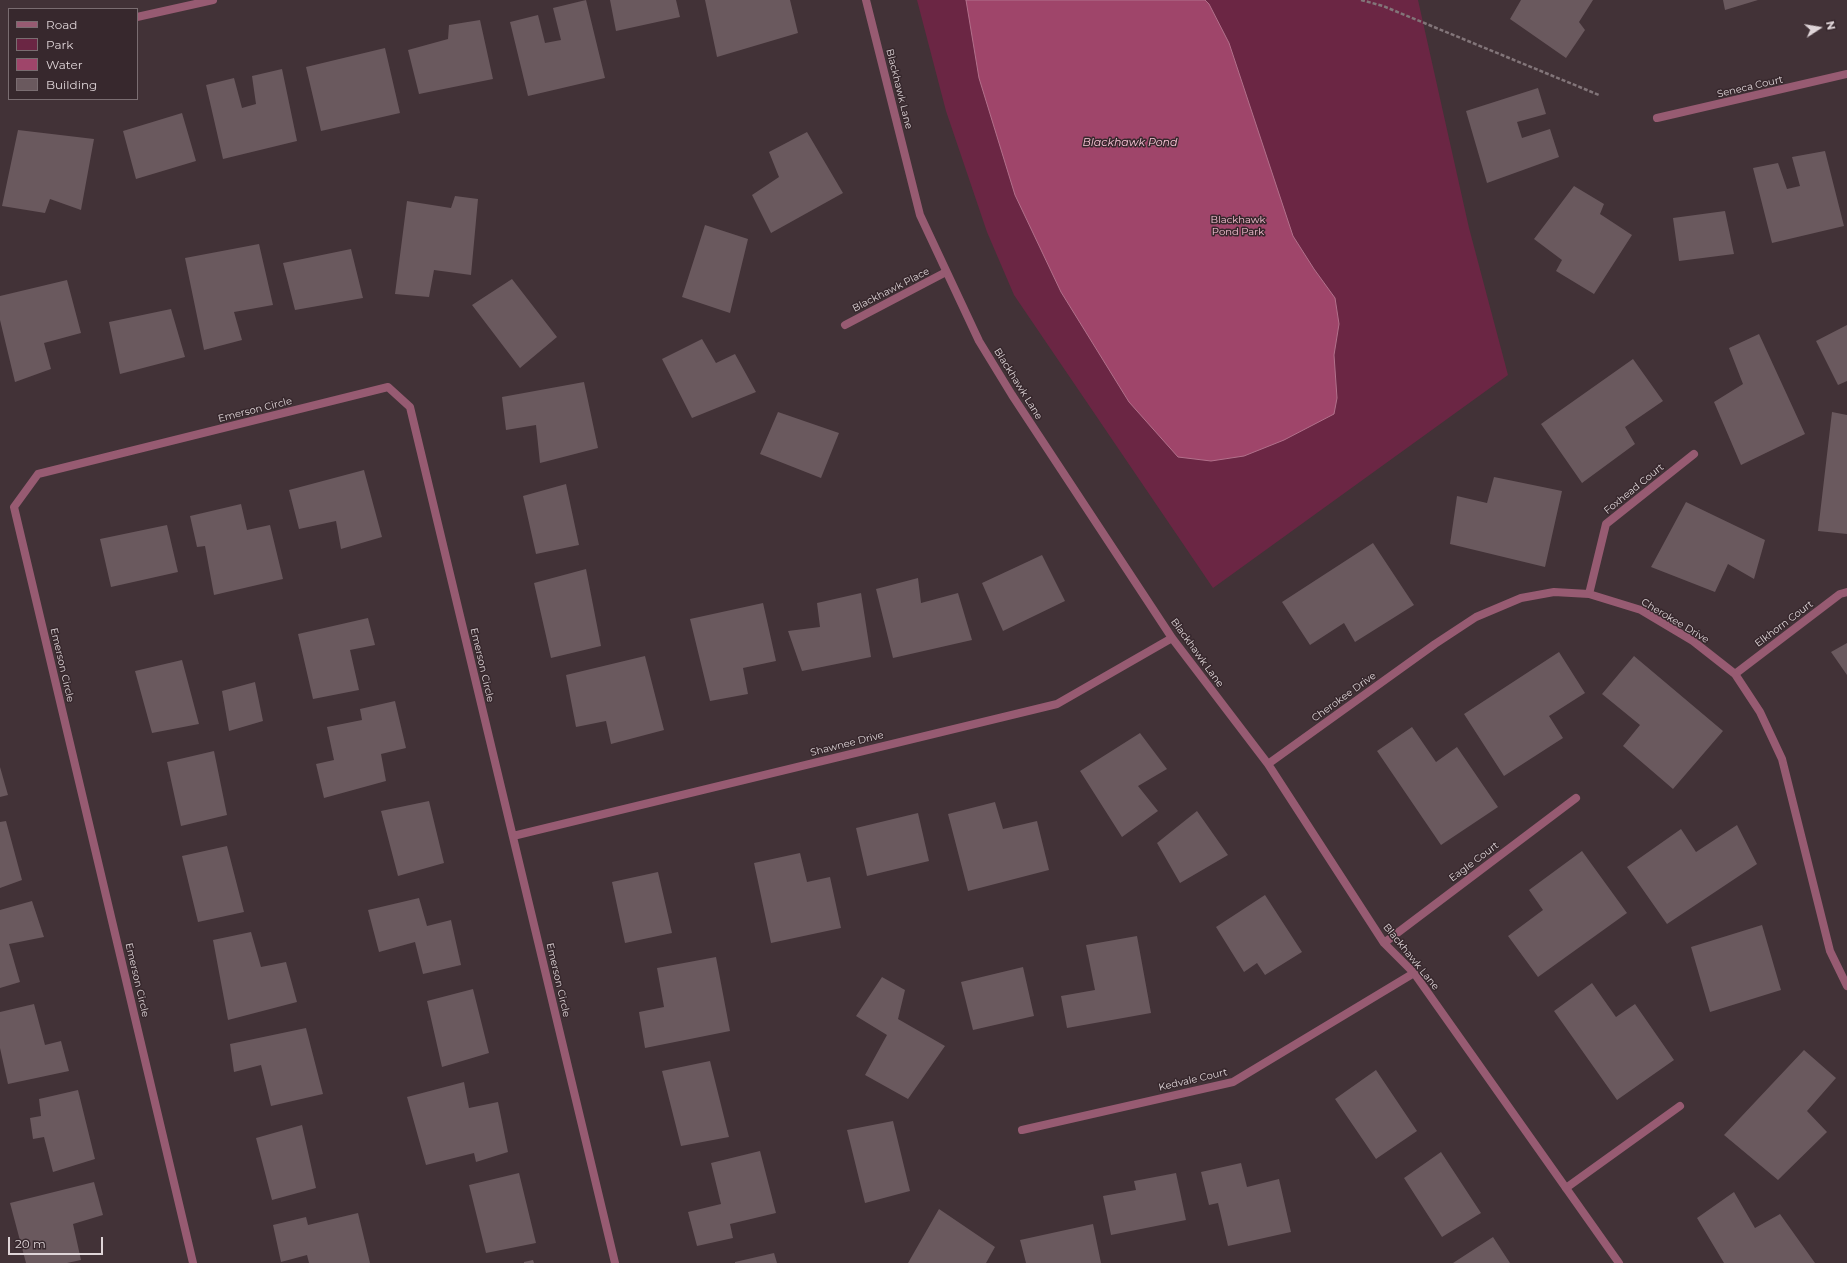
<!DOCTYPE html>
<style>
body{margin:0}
#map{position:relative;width:1847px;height:1263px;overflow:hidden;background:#423237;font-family:Montserrat,sans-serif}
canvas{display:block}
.legend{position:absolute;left:8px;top:8px;width:130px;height:92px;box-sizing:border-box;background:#37282d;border:1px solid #7a6d71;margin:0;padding:5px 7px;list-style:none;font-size:12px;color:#dfd5d8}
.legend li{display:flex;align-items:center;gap:8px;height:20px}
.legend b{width:20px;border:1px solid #7a6d71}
.north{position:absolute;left:1799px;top:8px;width:40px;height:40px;-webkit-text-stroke:3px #37282d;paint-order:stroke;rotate:78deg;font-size:11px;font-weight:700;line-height:16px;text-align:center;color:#dfd5d8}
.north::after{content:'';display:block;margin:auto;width:14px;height:18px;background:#dfd5d8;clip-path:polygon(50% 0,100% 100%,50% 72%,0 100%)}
.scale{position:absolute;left:8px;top:1237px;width:95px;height:18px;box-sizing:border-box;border:2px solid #dfd5d8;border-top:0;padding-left:5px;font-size:12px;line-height:14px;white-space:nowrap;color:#dfd5d8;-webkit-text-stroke:3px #37282d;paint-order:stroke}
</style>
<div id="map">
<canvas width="1847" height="1263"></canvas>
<ul class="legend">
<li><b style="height:5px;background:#975b72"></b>Road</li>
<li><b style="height:11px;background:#6b2644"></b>Park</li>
<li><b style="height:11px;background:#9f456a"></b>Water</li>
<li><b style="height:11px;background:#6a595e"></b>Building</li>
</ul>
<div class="north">N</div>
<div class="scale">20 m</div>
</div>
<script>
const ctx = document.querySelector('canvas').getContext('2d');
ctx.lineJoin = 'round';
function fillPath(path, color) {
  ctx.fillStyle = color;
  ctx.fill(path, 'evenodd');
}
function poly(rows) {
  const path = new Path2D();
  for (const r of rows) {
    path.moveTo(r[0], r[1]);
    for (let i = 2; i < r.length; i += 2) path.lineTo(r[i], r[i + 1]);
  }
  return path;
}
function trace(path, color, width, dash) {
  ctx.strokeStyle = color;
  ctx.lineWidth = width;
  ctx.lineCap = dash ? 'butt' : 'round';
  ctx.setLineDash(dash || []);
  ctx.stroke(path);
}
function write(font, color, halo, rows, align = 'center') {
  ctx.font = font + ' Montserrat,sans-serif';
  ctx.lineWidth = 3;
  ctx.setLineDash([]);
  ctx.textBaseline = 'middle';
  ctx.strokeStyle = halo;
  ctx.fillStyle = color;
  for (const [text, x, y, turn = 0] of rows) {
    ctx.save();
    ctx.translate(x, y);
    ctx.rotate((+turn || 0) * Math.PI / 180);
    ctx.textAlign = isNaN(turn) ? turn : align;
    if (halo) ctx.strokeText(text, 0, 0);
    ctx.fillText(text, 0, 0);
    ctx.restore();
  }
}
fillPath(poly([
 [917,0,1418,0,1469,228,1508,375,1213,588,1014,295,987,232,946,111]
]), '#6b2644');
const water = poly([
 [966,0,1205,0,1209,4,1229,43,1293,236,1314,269,1335,298,1339,324,1334,355,1337,398,1334,414,1284,440,1244,456,1211,461,1178,457,1129,402,1061,292,1015,195,979,78,966,0]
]);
fillPath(water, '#9f456a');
trace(water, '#b2708b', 1);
fillPath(poly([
 [586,0,605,78,528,96,510,22,538,15,545,43,561,40,553,8],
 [610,0,676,0,680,17,616,31],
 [705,0,790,0,798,33,717,57],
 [1521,0,1593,0,1579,22,1585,30,1566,58,1510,19],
 [1723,0,1758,0,1725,10],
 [480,20,493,79,419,94,408,50,448,39,449,25],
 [385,48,400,113,321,131,306,67],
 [282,69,297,141,223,159,206,85,234,78,242,108,256,104,252,76],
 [1538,88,1546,114,1517,122,1522,138,1550,129,1559,157,1487,183,1466,111],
 [182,113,196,161,136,179,123,131],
 [18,130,94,139,81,210,50,199,45,213,2,206],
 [807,132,843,193,771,233,752,195,779,177,769,152],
 [1825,151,1844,226,1772,243,1753,168,1778,163,1787,189,1800,186,1792,157],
 [1574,186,1604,204,1600,214,1632,235,1594,294,1556,271,1562,260,1534,239],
 [455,196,478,199,471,275,434,270,429,297,395,294,407,201,451,208],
 [1725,211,1734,254,1679,261,1673,218],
 [705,225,748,239,730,313,682,297],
 [259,244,273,305,234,312,242,340,204,350,185,258],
 [351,249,363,298,295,310,283,263],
 [512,279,557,337,520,368,472,305],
 [67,280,81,333,44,343,51,369,15,382,0,320,0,296],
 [171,309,185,357,120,374,109,322],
 [1847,325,1847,381,1838,385,1816,341],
 [1759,334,1805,434,1741,465,1714,402,1743,384,1729,348],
 [702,339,716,363,735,354,756,392,692,418,662,359],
 [1633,359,1663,401,1625,427,1635,444,1582,483,1541,424],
 [584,382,598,448,540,463,536,425,506,430,502,397],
 [778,412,839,433,821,478,760,454],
 [1832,412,1847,415,1847,534,1818,531],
 [364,470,382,537,341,549,336,521,299,529,289,490],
 [1494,477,1562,491,1545,567,1450,544,1457,496,1487,503],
 [566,484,579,545,536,554,523,496],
 [1686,502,1765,540,1754,579,1728,564,1715,592,1651,567],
 [241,504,247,530,270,525,283,579,214,595,205,546,197,547,190,516],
 [167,525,178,572,111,587,100,539],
 [1373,543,1414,605,1355,642,1344,623,1310,645,1282,602],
 [1042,555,1065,601,1003,631,982,583],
 [586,569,601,646,551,658,534,583],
 [918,578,921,603,958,593,972,640,893,658,876,589],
 [861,593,871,657,802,671,788,631,820,627,817,603],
 [763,603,776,661,743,668,748,694,710,701,690,619],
 [368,618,375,645,350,650,359,690,313,699,298,634],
 [1847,643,1847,675,1831,652],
 [1559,652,1585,693,1549,716,1563,738,1504,776,1464,714],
 [645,656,664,730,611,744,606,721,576,727,566,675],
 [1634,656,1723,731,1673,789,1623,746,1640,725,1602,694],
 [182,660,199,724,152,733,135,671],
 [255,682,263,721,229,731,222,691],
 [395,701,406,748,381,754,386,781,324,798,316,764,334,760,327,727,362,720,360,709],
 [1412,727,1436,762,1457,747,1498,807,1441,845,1377,751],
 [1140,733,1167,769,1138,786,1158,811,1122,837,1080,771],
 [214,751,227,815,181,826,167,762],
 [0,767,8,795,0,797],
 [429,801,444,863,398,876,381,811],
 [995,802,1003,829,1037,821,1049,870,968,891,948,814],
 [1197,811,1228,855,1180,883,1157,843],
 [918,813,929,861,867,876,856,828],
 [6,821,22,880,0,888,0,822],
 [1737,825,1757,864,1667,924,1627,867,1681,829,1696,852],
 [227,846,244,912,198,922,182,856],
 [1582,851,1627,913,1538,977,1508,936,1543,910,1529,890],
 [800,853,807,882,830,877,841,928,771,943,754,863],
 [658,872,672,933,625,943,612,882],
 [1265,895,1302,952,1265,975,1257,963,1244,972,1216,927],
 [419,898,427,926,451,920,461,965,423,974,415,942,379,952,368,910],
 [32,901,44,937,9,944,20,982,0,988,0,910],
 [1762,925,1781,990,1710,1012,1691,947],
 [251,932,261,967,286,962,297,1002,228,1020,213,940],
 [1137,936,1151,1013,1067,1028,1061,996,1095,990,1086,945],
 [716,957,730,1031,645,1048,639,1012,664,1007,657,968],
 [1023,967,1034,1016,973,1030,961,982],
 [882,977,905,990,898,1019,945,1046,908,1099,865,1075,887,1035,856,1016],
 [1592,983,1616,1017,1635,1004,1674,1060,1617,1100,1554,1011],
 [473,989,489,1053,442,1067,427,1001],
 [34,1004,45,1045,61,1041,69,1071,8,1084,0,1048,0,1012],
 [306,1028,323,1094,271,1106,261,1065,234,1072,230,1044],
 [1804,1050,1836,1078,1807,1111,1827,1132,1778,1180,1724,1135],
 [710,1061,729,1137,681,1146,662,1071],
 [1376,1070,1417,1131,1376,1159,1335,1099],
 [464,1082,469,1108,498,1102,508,1152,476,1162,474,1153,426,1165,407,1097],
 [78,1090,95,1159,53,1172,44,1137,33,1139,30,1118,41,1116,39,1099],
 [893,1121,910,1191,865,1203,847,1130],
 [302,1125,316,1188,272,1200,256,1138],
 [760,1151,776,1213,730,1224,733,1238,697,1246,688,1212,721,1204,711,1163],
 [1441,1152,1481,1213,1442,1237,1404,1178],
 [1241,1163,1247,1187,1279,1179,1291,1232,1228,1246,1218,1203,1209,1205,1201,1172],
 [519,1173,536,1243,486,1253,469,1185],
 [1176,1173,1186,1220,1111,1235,1103,1196,1136,1190,1134,1181],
 [94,1182,103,1215,73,1224,81,1260,67,1263,26,1263,10,1203],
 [1734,1192,1755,1228,1780,1214,1815,1263,1724,1263,1697,1218],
 [939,1209,995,1247,986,1263,908,1263],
 [358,1213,370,1263,309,1263,307,1255,281,1262,273,1225,306,1217,308,1225],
 [1093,1224,1101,1263,1026,1263,1020,1240],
 [1493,1237,1510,1263,1453,1263],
 [774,1253,777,1263,735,1263,735,1262],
 [533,1260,534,1263,524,1263,524,1262]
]), '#6a595e');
trace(poly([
 [1361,0,1383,6,1599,95]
]), '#827579', 2.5, [4, 2]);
trace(poly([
 [1566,1188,1680,1106]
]), '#975b72', 8);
trace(poly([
 [866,0,920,215,979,341,1012,395,1172,638,1268,764,1384,943,1414,973,1619,1263],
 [137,17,213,0],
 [1657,118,1847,74],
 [845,325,946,272],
 [1589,594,1606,524,1694,454],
 [1735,674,1840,594,1847,592],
 [1268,764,1435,644,1476,617,1521,598,1554,592,1589,594,1641,610,1693,641,1735,674,1760,712,1782,759,1830,951,1847,986],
 [513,836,1057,704,1172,638],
 [1384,943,1576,798],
 [1022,1130,1233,1082,1414,973],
 [193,1263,14,507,38,474,388,387,410,407,615,1263]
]), '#975b72', 8);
write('10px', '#dfd5d8', '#37282d', [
 ["Seneca Court",1750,87,-13],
 ["Blackhawk Lane",899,89,76],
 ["Blackhawk Place",891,290,-27],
 ["Blackhawk Lane",1018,384,58],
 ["Emerson Circle",255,410,-14],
 ["Foxhead Court",1634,489,-39],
 ["Cherokee Drive",1675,621,31],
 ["Elkhorn Court",1784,624,-37],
 ["Blackhawk Lane",1197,653,54],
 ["Emerson Circle",62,665,77],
 ["Emerson Circle",482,665,77],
 ["Cherokee Drive",1344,697,-36],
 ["Shawnee Drive",847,744,-14],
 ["Eagle Court",1474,862,-37],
 ["Blackhawk Lane",1411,957,51],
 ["Emerson Circle",137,980,77],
 ["Emerson Circle",558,980,77],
 ["Kedvale Court",1193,1080,-13]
]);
write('10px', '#f6c2d4', '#37282d', [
 ["Blackhawk",1238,220],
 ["Pond Park",1238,232]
]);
write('italic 11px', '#f8c5d6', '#37282d', [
 ["Blackhawk Pond",1130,143]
]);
</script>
